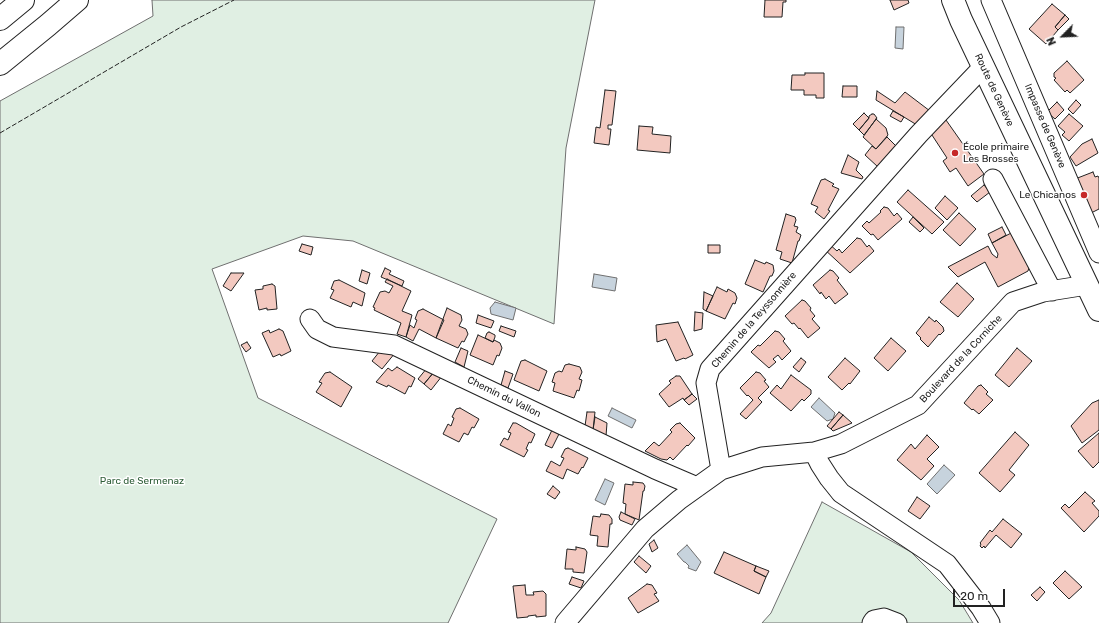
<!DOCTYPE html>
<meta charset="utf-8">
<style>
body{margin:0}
#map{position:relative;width:1099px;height:623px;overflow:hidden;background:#fff;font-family:Rubik,sans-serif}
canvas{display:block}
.north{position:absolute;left:1043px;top:16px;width:40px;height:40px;-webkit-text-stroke:3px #fff;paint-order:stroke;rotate:246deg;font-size:11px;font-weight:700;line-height:16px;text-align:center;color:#222}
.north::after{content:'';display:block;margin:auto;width:14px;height:18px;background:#222;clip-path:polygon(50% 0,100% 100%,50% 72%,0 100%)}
.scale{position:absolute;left:953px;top:589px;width:52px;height:18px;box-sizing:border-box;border:2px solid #222;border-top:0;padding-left:5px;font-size:12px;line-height:14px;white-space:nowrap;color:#222;-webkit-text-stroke:3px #fff;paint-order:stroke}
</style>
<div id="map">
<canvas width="1099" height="623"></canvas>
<div class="north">N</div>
<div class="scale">20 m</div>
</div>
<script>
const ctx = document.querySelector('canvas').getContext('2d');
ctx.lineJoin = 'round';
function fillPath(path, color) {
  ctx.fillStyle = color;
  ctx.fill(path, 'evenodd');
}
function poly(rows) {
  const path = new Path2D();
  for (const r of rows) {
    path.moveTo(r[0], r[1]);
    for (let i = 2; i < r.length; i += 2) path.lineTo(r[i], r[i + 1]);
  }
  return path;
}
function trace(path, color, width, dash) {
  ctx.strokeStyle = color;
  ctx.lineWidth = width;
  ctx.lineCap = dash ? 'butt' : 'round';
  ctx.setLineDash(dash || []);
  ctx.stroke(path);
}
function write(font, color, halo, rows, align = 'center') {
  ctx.font = font + ' Rubik,sans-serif';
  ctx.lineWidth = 3;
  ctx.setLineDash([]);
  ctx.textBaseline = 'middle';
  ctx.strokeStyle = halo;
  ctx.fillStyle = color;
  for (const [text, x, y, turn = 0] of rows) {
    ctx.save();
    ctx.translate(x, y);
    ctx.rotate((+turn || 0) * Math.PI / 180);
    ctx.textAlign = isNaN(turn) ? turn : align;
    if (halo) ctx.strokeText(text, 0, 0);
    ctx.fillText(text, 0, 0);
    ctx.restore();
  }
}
const green = poly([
 [152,0,595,0,566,148,554,324,353,241,303,236,212,269,258,398,497,519,448,623,0,623,0,101,153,16,152,0],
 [822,502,911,552,959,600,973,623,762,623,771,613,822,502]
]);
fillPath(green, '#e0efe3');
trace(green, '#6f6f6f', 1);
const water = poly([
 [896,27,904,27,903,49,895,48,896,27],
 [594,274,617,278,615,291,592,287,594,274],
 [495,302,516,308,513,320,491,314,490,308,495,302],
 [819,398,835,413,833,419,827,421,811,407,819,398],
 [612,408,636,420,632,428,608,416,612,408],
 [944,465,955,475,937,494,927,484,944,465],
 [605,479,614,483,605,505,595,500,605,479],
 [687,545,701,562,696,571,688,568,689,566,685,562,684,562,677,554,687,545]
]);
fillPath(water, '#c7d3dd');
trace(water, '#6f6f6f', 1);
const building = poly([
 [765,0,786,0,786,2,783,2,782,17,764,17,765,0],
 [890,0,908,0,909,3,894,10,890,0],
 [1052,4,1065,15,1055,27,1058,30,1046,44,1029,29,1052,4],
 [1065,15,1069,19,1058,30,1055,27,1065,15],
 [1067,61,1084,80,1070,93,1067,90,1065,92,1054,80,1056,78,1054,77,1054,73,1067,61],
 [805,73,824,73,824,98,816,98,816,95,804,95,804,90,791,90,792,75,805,75,805,73],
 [843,86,857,86,857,97,842,97,843,86],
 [605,90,616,91,612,125,608,125,608,129,611,129,609,145,594,143,596,127,600,128,605,90],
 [877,91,895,103,905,92,930,111,917,125,876,100,877,91],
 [1076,100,1081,105,1073,114,1068,109,1076,100],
 [1057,102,1064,110,1055,119,1047,112,1057,102],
 [893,111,904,117,901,122,890,116,893,111],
 [864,113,869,118,859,130,853,124,864,113],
 [872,114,874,114,877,118,864,135,859,130,869,118,869,116,872,114],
 [1069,114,1083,126,1069,141,1062,135,1065,132,1058,126,1069,114],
 [876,119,886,128,888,135,876,149,863,137,876,119],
 [946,120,984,174,968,186,956,168,950,172,943,161,947,158,930,132,946,120],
 [639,126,653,127,652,134,671,136,670,153,637,150,639,126],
 [887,137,897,147,878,167,865,155,872,146,876,149,887,137],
 [1092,139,1098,153,1076,166,1070,157,1082,144,1092,139],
 [848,155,859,162,856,170,863,177,862,179,841,173,848,155],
 [1093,172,1095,177,1098,176,1099,178,1099,209,1089,214,1075,179,1093,172],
 [825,179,834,184,832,186,839,189,828,210,830,211,824,219,815,212,818,207,811,204,821,180,825,179],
 [984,185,990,192,977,202,971,196,984,185],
 [908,190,944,222,932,234,897,202,908,190],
 [945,196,958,208,947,220,935,208,945,196],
 [884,207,888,208,894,216,897,213,902,219,878,240,873,234,871,235,862,226,867,221,869,223,881,212,880,211,884,207],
 [959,213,976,229,960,246,943,230,959,213],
 [786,214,795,217,796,220,794,226,798,227,796,232,801,235,799,241,798,241,792,263,780,259,782,252,776,250,786,214],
 [913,217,924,228,920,232,909,222,913,217],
 [1002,227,1006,235,992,243,988,234,1002,227],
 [1015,231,1031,261,1028,271,998,287,985,262,958,277,948,267,988,246,992,254,997,258,998,254,992,243,1015,231],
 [857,238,861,239,867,247,869,245,874,251,850,273,823,248,828,243,837,251,839,249,842,253,857,238],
 [302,244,313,247,311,255,299,251,302,244],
 [708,245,720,245,720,253,708,253,708,245],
 [755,260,765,264,766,262,773,265,774,271,772,276,770,276,763,292,745,284,755,260],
 [385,268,391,271,389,274,404,281,402,286,381,277,385,268],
 [362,270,370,273,367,284,359,281,362,270],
 [830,270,833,271,839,278,837,280,848,294,835,304,829,296,826,299,821,292,820,294,813,285,830,270],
 [231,273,244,273,231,291,223,286,231,273],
 [387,279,411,291,402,311,412,315,406,337,397,334,401,323,374,310,375,308,373,307,380,292,385,291,389,293,393,286,385,282,387,279],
 [339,280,365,293,362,306,353,302,351,307,330,298,334,290,331,289,334,281,339,280],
 [957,283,974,299,958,317,940,302,957,283],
 [272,284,275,286,277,309,267,310,267,308,259,310,255,290,263,289,263,286,272,284],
 [717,287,727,292,728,289,735,293,737,298,735,304,733,303,725,319,706,311,717,287],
 [704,292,713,296,706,311,703,309,704,292],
 [802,300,805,301,811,308,810,310,815,316,812,319,820,328,808,338,800,328,799,329,794,323,792,324,785,316,802,300],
 [447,308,461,315,462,320,459,326,466,329,468,334,464,342,462,341,458,348,436,338,447,308],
 [423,309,444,320,436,338,419,329,413,341,406,337,410,325,414,328,417,320,415,319,418,311,423,309],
 [695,312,703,313,702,329,694,331,695,312],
 [478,315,494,321,491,328,476,323,478,315],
 [929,317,935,322,936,320,943,327,944,331,940,335,939,334,928,347,920,339,921,338,916,333,929,317],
 [678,322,693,355,685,359,684,358,676,361,666,339,657,342,656,325,678,322],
 [501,326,516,331,514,337,499,331,501,326],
 [279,329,283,331,291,351,281,356,280,354,273,357,262,333,269,330,270,333,279,329],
 [775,331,779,332,785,339,783,341,791,351,782,360,778,355,773,359,776,362,769,368,751,352,758,345,760,346,775,331],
 [489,332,495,335,495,337,493,342,485,338,487,333,489,332],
 [478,335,493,342,494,340,500,343,502,348,499,356,497,355,493,365,470,355,478,335],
 [891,338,906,351,888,371,874,358,891,338],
 [247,342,251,348,246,352,241,345,247,342],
 [461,348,468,351,464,367,455,362,461,348],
 [1017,348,1032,361,1009,387,995,375,1017,348],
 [380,351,395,353,382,369,372,361,380,351],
 [801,358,806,362,799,372,793,367,801,358],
 [845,358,860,371,850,384,849,383,842,390,828,377,845,358],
 [525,360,547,371,539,391,514,380,521,361,525,360],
 [569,364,580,367,582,372,579,379,582,380,579,391,577,390,574,398,553,391,555,383,552,382,555,373,559,371,562,372,565,365,569,364],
 [397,367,415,378,411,387,409,386,405,394,388,385,387,387,376,382,388,368,392,371,397,367],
 [427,368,434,372,424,384,418,379,427,368],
 [505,371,513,374,508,388,501,385,505,371],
 [330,372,352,387,341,407,316,392,322,383,319,382,325,373,330,372],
 [434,372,442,376,431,390,424,384,434,372],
 [756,372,760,373,766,380,764,381,769,387,758,398,762,402,746,419,740,414,753,400,748,395,747,396,740,388,756,372],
 [791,375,811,390,811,394,804,401,802,399,791,411,770,393,777,385,781,389,791,375],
 [676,376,680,376,692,394,684,400,683,398,669,407,659,394,671,383,669,381,676,376],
 [981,385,988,392,986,394,993,400,979,414,973,409,972,410,964,403,978,386,981,385],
 [692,394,697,399,689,405,684,400,692,394],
 [1099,400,1099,430,1082,443,1071,426,1092,403,1099,400],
 [460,408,479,419,474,428,472,427,468,435,464,433,459,442,443,434,448,424,451,426,454,418,452,417,456,409,460,408],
 [587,412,595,412,593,430,585,426,587,412],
 [839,412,843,415,831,429,827,426,839,412],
 [843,415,852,423,833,431,831,429,843,415],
 [595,417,607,423,606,436,593,430,595,417],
 [513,423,516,423,535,434,531,443,529,442,526,449,528,450,524,457,500,445,504,438,508,440,511,433,508,432,513,423],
 [680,423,695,438,688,446,687,445,673,460,670,457,667,460,661,459,645,451,654,442,659,446,672,432,670,430,676,424,680,423],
 [552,430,559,434,552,448,545,445,552,430],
 [1015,432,1029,445,1009,470,1015,475,1000,492,979,473,1015,432],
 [1099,433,1099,462,1093,468,1078,451,1099,433],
 [927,435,939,447,927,459,934,466,921,480,897,460,911,444,915,449,927,435],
 [568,448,588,458,583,468,582,467,578,474,567,469,563,479,546,471,551,461,560,466,564,458,561,457,565,449,568,448],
 [633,482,643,483,645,486,644,491,643,491,639,520,625,514,626,504,623,503,625,484,633,485,633,482],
 [553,486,560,492,555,499,547,494,553,486],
 [1085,492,1095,501,1092,503,1099,511,1099,516,1084,532,1061,508,1065,504,1069,508,1085,492],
 [917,497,930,506,920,519,908,511,917,497],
 [621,512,635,519,632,525,620,520,619,517,621,512],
 [601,514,609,515,612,519,612,524,610,524,608,547,597,546,598,536,590,535,593,516,600,517,601,514],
 [1003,519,1022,534,1011,548,996,535,985,548,984,546,982,548,980,546,981,544,980,543,990,530,992,532,1003,519],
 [654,540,658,548,652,552,649,544,654,540],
 [576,547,585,549,587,552,584,573,573,572,573,569,565,569,567,549,576,550,576,547],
 [724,552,756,566,754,571,766,577,759,594,714,573,724,552],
 [639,556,651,566,646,573,634,562,639,556],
 [756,566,769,571,766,577,754,571,756,566],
 [1065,571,1082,587,1069,599,1053,583,1065,571],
 [572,577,584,581,581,588,569,584,572,577],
 [647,584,652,585,657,593,654,594,659,601,638,613,628,598,647,584],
 [525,585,526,595,534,595,533,592,543,591,546,594,546,616,536,617,536,615,528,616,528,617,517,618,513,586,525,585],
 [1040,587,1045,592,1037,601,1031,595,1040,587]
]);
fillPath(building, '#f3c9c0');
trace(building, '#222', 1);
const minor = poly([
 [991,0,1099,253],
 [993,179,1052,291],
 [310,319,317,329,333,337,394,345,655,469,697,487],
 [814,452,820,464,829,478,841,493,947,564,981,608,990,623],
 [721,470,706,383,710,369,919,134,983,67],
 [565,623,645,529,679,500,721,470,762,457,814,452,841,444,918,405,1013,302,1043,292,1087,285],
 [872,623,874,620,884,618,897,623]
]);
const major = poly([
 [953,0,961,20,1099,310]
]);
const highway = poly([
 [0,19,23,0],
 [0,64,48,25,77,0]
]);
trace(minor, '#222', 21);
trace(major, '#222', 24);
trace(highway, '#222', 24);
trace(minor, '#fff', 19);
trace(major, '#fff', 22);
trace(highway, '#fff', 22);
trace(poly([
 [0,133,181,27,234,0]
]), '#222', 1, [5, 2]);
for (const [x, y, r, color] of [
 [955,153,4,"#c62828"],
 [1084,195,4,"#c62828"]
]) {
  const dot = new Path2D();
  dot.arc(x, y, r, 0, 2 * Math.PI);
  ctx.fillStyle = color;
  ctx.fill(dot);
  trace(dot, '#fff', 1.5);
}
write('10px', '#222', '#fff', [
 ["Route de Genève",994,90,65],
 ["Impasse de Genève",1045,126,67],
 ["Chemin de la Teyssonnière",754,320,-49],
 ["Boulevard de la Corniche",961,359,-47],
 ["Chemin du Vallon",504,397,26]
]);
write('10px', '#222', '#fff', [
 ["École primaire",963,147],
 ["Les Brosses",963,159],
 ["Le Chicanos",1076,195,"right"]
], 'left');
write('10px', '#2f5e38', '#fff', [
 ["Parc de Sermenaz",142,481]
]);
</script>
